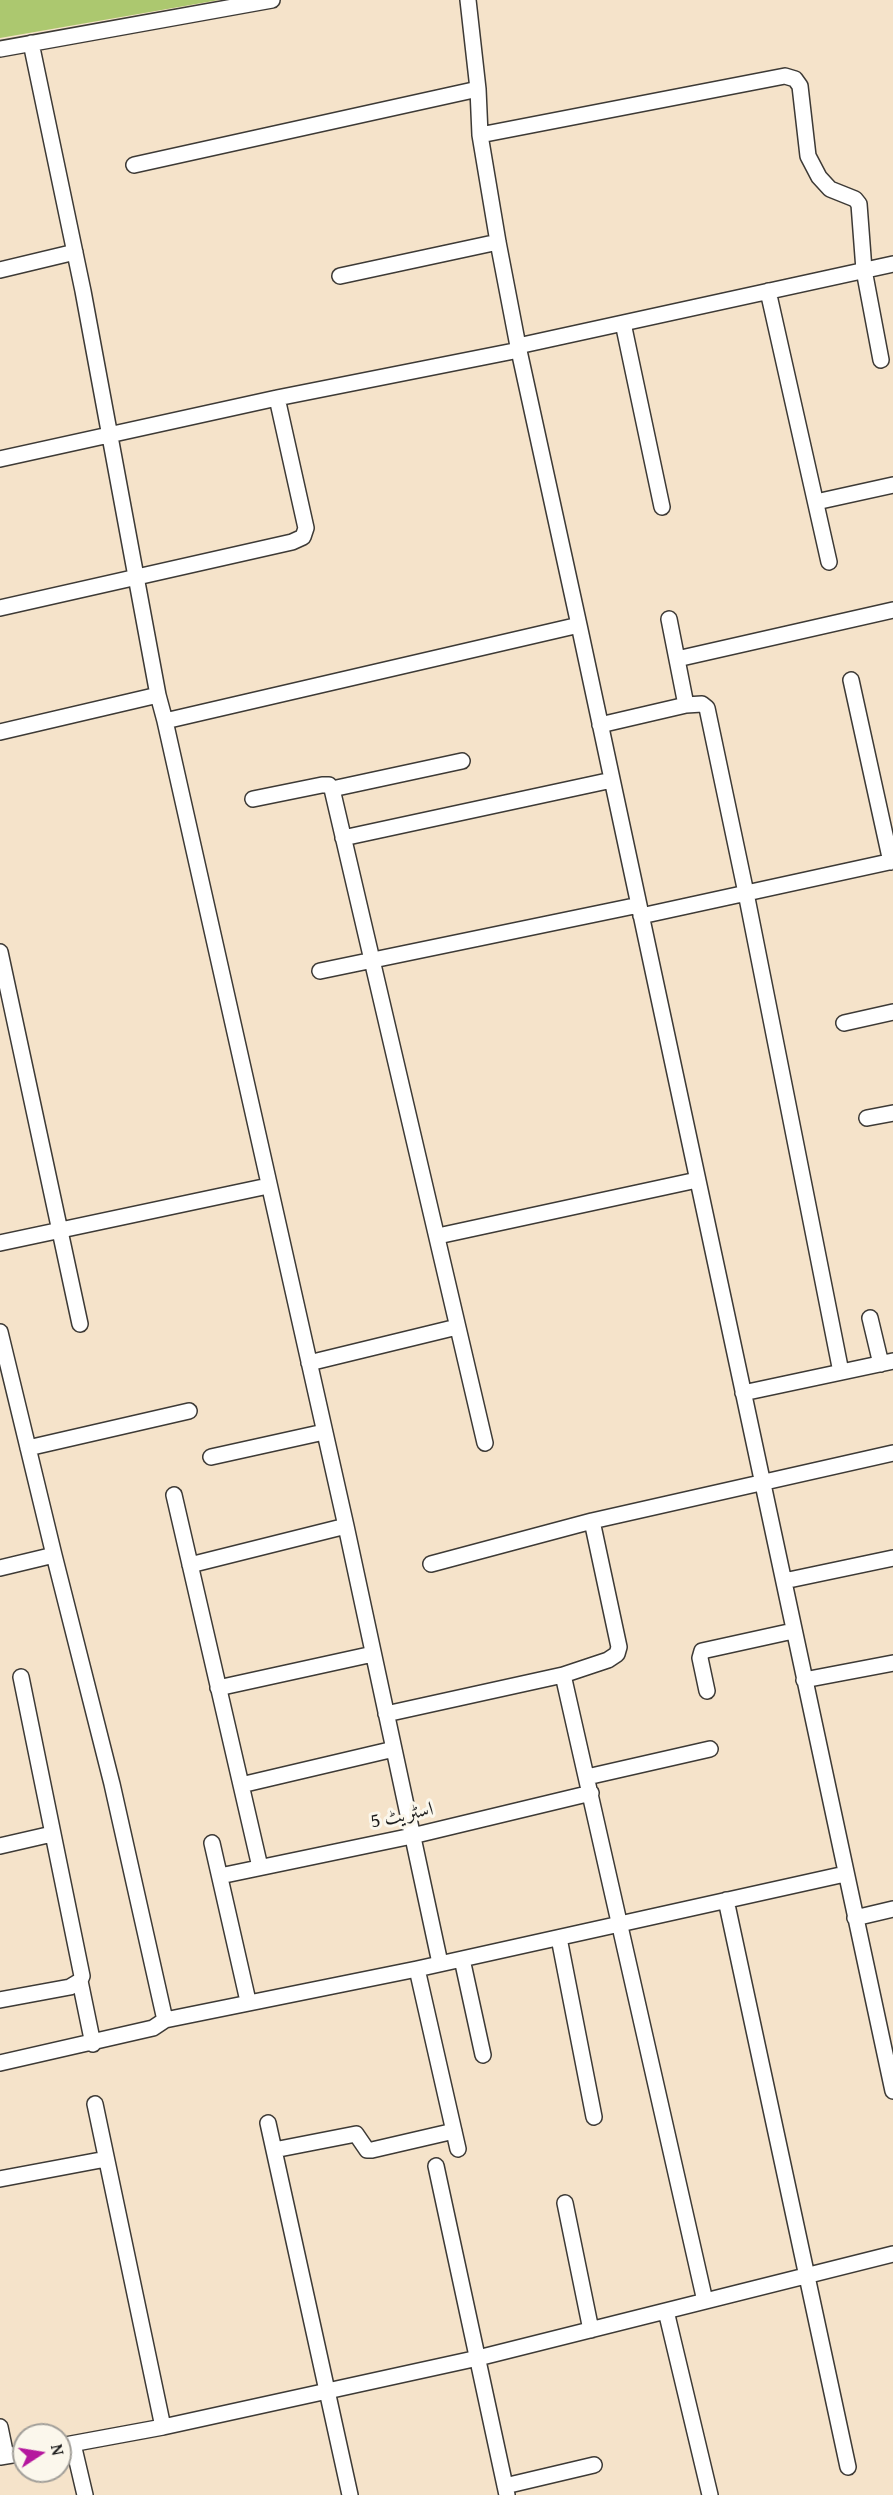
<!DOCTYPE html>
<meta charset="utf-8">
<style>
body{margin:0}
#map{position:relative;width:893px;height:2495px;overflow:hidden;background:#f5e3ca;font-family:"Gentium Book Plus",serif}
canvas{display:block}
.north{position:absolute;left:12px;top:2423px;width:60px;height:60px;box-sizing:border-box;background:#fbf7ec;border:2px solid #a29f99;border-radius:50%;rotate:78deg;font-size:16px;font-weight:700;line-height:24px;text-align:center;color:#1c1c1c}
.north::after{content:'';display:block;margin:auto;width:21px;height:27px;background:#b5179e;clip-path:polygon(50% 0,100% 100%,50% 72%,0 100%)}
</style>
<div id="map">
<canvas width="893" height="2495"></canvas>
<div class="north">N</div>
</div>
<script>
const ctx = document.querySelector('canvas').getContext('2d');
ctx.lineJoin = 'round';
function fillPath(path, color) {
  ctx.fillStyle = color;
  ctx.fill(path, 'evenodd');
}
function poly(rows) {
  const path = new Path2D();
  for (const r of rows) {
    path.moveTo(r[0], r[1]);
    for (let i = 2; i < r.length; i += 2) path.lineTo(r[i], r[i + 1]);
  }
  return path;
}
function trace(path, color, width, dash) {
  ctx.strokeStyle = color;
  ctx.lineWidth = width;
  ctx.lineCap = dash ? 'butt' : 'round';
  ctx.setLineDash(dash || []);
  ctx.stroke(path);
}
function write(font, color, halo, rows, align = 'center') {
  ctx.font = font + ' "Gentium Book Plus",Amiri,serif';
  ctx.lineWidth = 6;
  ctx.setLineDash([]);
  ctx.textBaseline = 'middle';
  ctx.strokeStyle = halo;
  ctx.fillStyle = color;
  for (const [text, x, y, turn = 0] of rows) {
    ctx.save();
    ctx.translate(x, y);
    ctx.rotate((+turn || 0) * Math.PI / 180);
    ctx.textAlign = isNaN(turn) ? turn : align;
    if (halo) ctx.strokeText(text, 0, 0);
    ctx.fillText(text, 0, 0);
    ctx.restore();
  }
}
fillPath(poly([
 [0,0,219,0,0,38]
]), '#acc86f');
const minor = poly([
 [31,43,83,291,158,695],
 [0,49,272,0],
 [480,135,785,76,795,79,800,86,808,156,819,177,830,189,855,199,859,204,864,270,881,360],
 [134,165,478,89],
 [0,270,75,252],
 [340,276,498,242],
 [768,291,829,562],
 [623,323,662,507],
 [518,346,893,264],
 [0,459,277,398,519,350],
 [816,502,893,485],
 [0,608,292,542,303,537,306,528,277,398],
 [669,619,686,705],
 [579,625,893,2091],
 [677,659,893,610],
 [851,680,891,862],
 [165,721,346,1526,440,1963],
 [600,725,686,705,702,704,707,708,746,893,841,1372],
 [0,732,158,695,165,721,579,625,518,346,498,242,480,135,478,89,468,0],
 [332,789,462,761],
 [253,799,322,785,329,785,332,789,485,1443],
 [343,838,612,780],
 [641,916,893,861],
 [0,952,80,1324],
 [320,971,639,905],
 [844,1023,893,1012],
 [867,1118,893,1113],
 [438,1236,697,1180],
 [0,1243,268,1186],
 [870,1318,881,1364],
 [0,1332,54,1555,112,1784,165,2020],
 [309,1363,457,1327],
 [743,1393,893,1361],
 [28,1448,189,1411],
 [211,1457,324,1432],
 [174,1495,260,1867],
 [431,1564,592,1521,893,1453],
 [190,1565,346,1526],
 [0,1568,54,1555],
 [784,1581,893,1558],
 [563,1675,705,2301],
 [21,1677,82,1976,80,1981,93,2044],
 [804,1680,893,1663],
 [218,1688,373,1654],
 [707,1691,700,1658,702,1651,793,1631],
 [386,1714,563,1675,608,1660,617,1654,619,1647,592,1521],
 [587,1777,710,1749],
 [241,1785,394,1749],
 [212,1843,248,2001],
 [0,1846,52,1834],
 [220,1876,412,1836,591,1793],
 [726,1900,848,2467],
 [855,1918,893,1909],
 [559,1938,594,2117],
 [462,1959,483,2055],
 [417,1969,458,2149],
 [0,2000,70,1987,80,1981],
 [0,2063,153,2028,165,2020,417,1969,845,1874],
 [95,2104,163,2427],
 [268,2123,350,2495],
 [274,2150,356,2134,367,2150,372,2150,454,2131],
 [436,2166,507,2495],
 [0,2179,106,2159],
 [565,2203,591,2330],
 [666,2311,710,2495],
 [0,2427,6,2456],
 [73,2444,85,2495],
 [60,2446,163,2427,478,2358,893,2254],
 [0,2457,24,2453],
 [505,2486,594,2465]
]);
trace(minor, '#3d3a36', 18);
trace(minor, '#fff', 15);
write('20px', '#1c1c1c', '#fbf7ec', [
 ["اسٹریٹ 5",402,1816,-12]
]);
</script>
